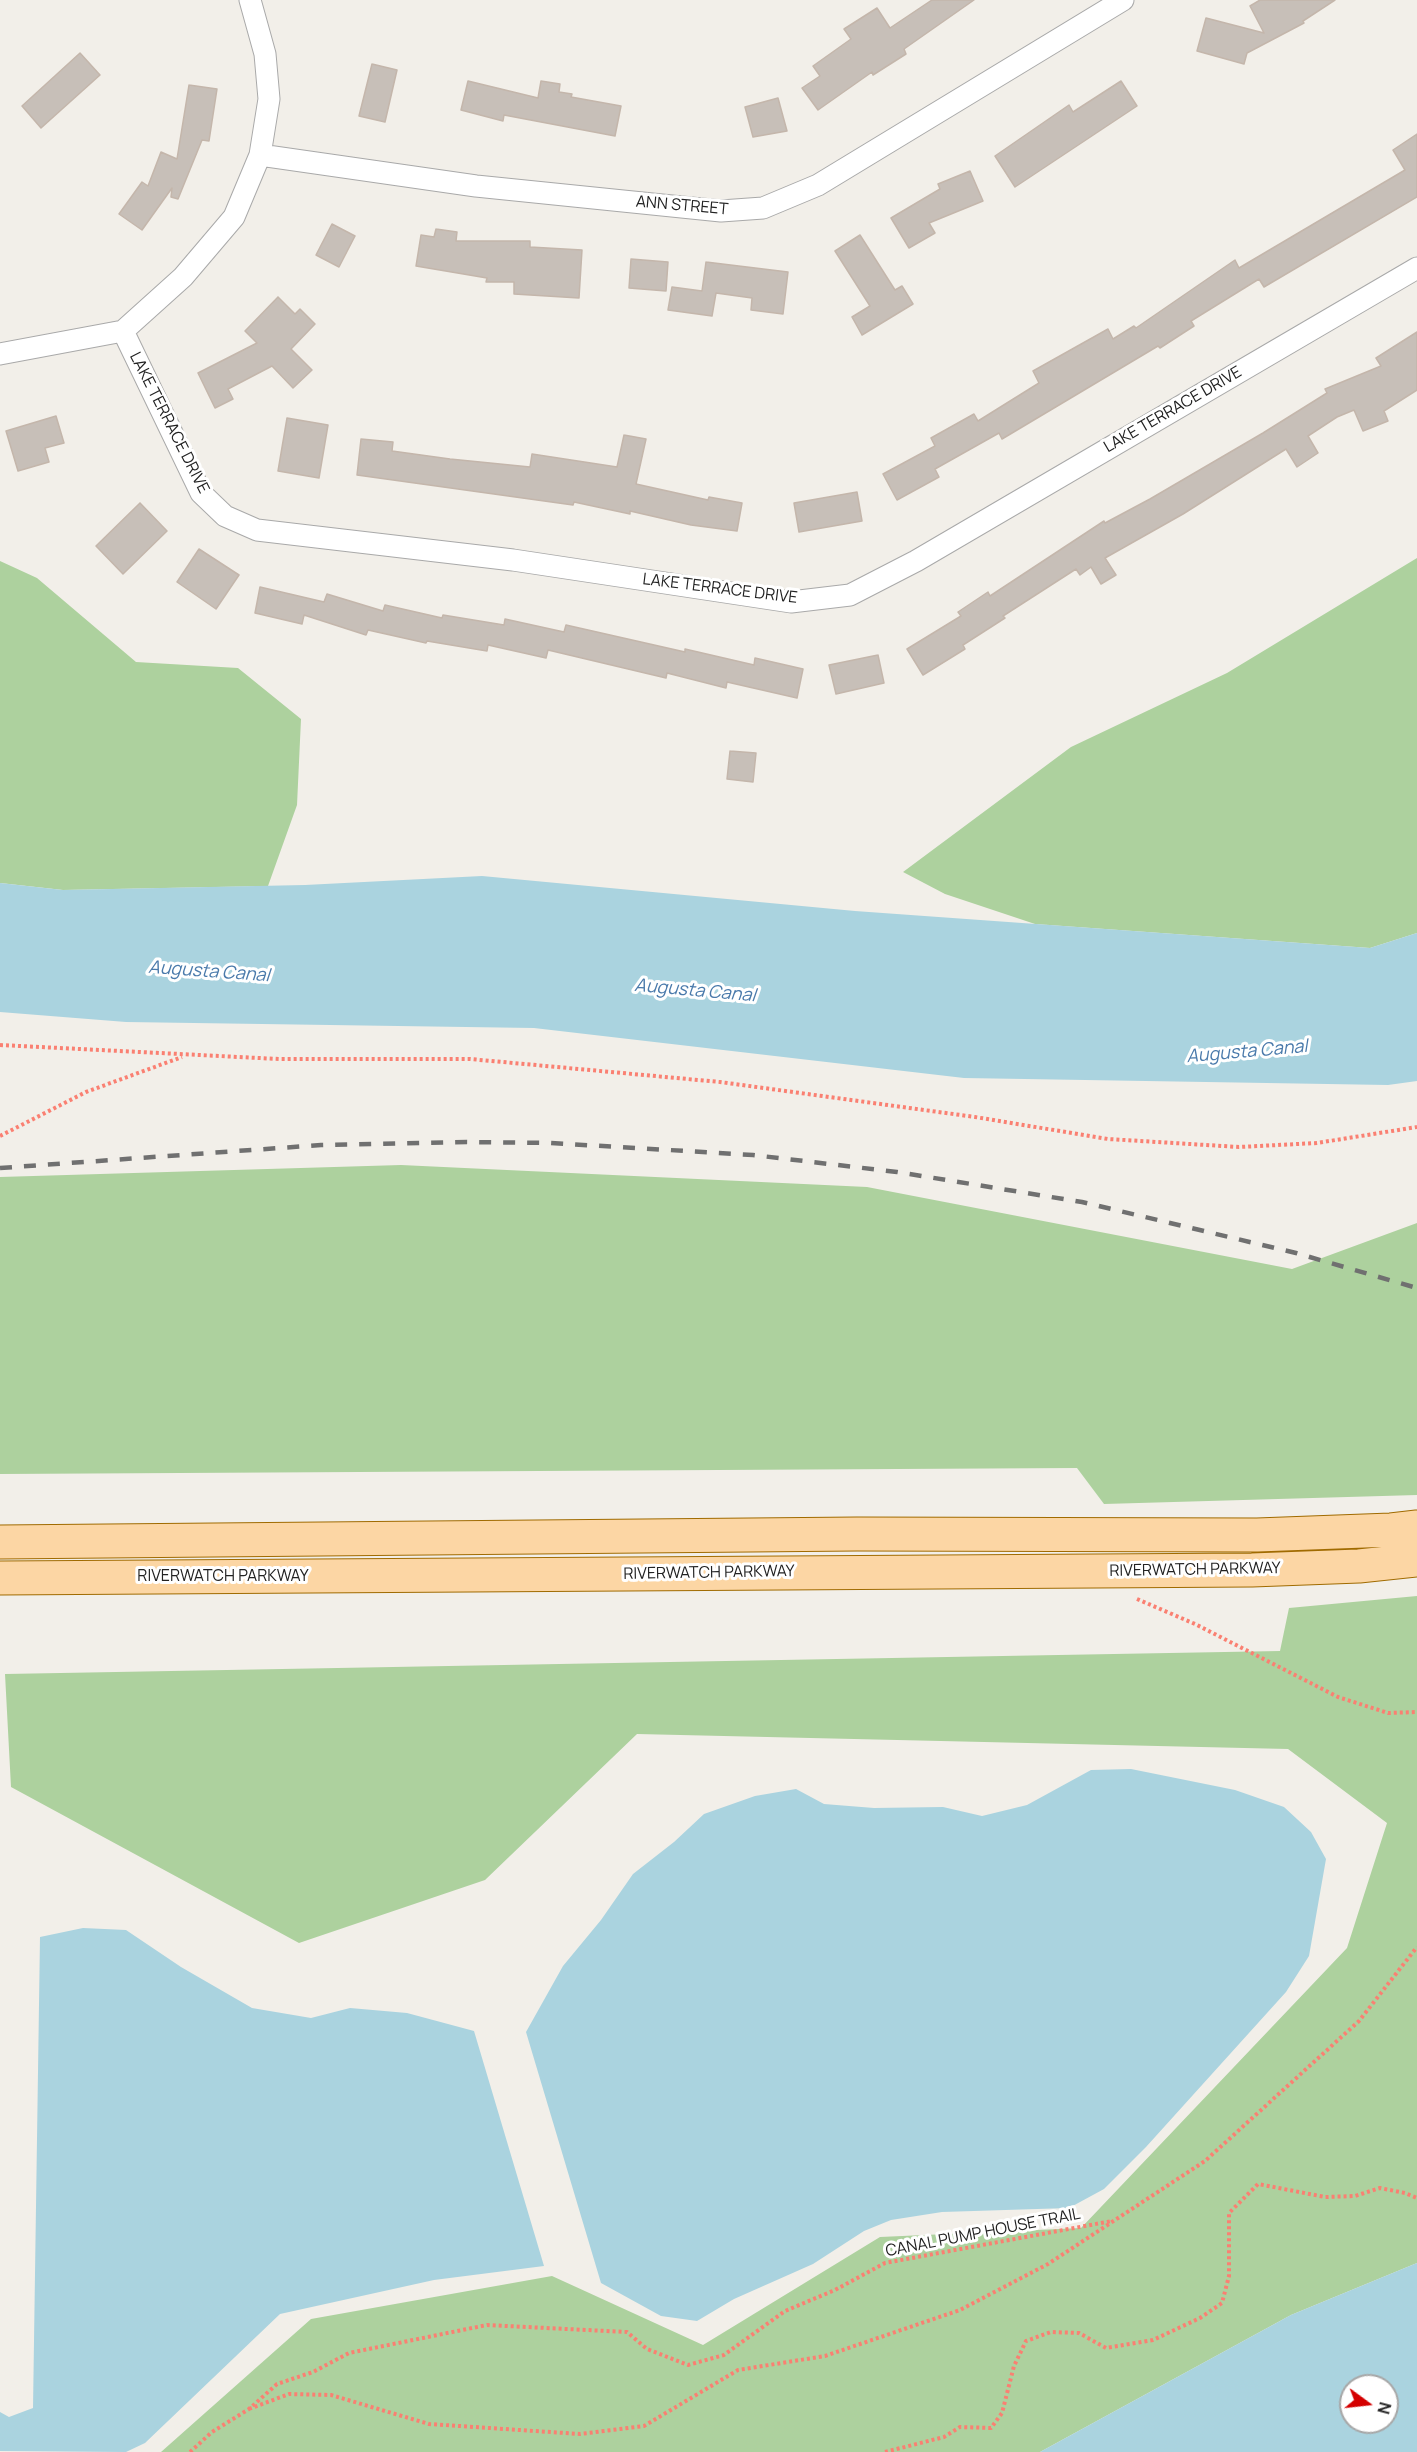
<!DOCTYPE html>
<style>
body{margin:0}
#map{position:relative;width:1417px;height:2452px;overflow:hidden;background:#f2efe9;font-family:Manrope,sans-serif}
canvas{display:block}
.north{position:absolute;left:1339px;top:2374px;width:60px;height:60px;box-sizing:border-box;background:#fff;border:2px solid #a7a7a7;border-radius:50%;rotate:105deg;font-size:16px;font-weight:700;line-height:24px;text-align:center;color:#222}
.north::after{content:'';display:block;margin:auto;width:21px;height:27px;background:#d40000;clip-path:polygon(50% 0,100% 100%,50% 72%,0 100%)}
</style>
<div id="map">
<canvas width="1417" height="2452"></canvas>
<div class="north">N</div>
</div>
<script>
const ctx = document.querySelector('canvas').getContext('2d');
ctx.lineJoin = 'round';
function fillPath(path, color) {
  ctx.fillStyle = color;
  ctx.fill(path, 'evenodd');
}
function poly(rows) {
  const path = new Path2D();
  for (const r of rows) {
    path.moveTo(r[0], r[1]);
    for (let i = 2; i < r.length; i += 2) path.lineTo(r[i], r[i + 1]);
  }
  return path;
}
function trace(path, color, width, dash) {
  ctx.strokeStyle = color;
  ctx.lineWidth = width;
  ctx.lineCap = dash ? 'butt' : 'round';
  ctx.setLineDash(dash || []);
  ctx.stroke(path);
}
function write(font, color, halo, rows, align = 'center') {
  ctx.font = font + ' Manrope,sans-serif';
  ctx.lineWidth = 6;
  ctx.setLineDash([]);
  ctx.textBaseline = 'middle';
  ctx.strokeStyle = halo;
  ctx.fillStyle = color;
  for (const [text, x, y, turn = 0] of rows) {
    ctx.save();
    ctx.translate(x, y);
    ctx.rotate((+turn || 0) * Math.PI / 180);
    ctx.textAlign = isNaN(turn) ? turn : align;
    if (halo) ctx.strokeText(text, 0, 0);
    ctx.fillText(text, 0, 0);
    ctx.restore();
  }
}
fillPath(poly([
 [1417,558,1417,933,1370,948,1035,924,945,894,903,872,1071,747,1227,673],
 [0,561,37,578,136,662,238,668,301,719,297,805,268,886,63,890,0,883],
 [401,1165,867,1187,1292,1269,1417,1223,1417,1495,1104,1504,1077,1468,0,1474,0,1177],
 [1417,1596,1417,2263,1291,2315,1040,2452,161,2452,311,2319,552,2276,703,2345,880,2237,1081,2228,1347,1948,1387,1823,1288,1749,637,1734,485,1880,299,1943,11,1787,5,1674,1280,1651,1289,1608]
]), '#add19e');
fillPath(poly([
 [482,876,855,911,1370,948,1417,933,1417,1081,1388,1085,964,1078,534,1028,126,1022,0,1012,0,883,63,890,305,885],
 [1131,1769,1235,1790,1284,1807,1311,1832,1326,1859,1309,1956,1286,1992,1146,2147,1104,2189,1069,2208,942,2212,891,2220,864,2231,813,2264,734,2299,697,2321,661,2316,601,2283,526,2032,563,1966,601,1920,633,1874,674,1842,704,1814,755,1796,796,1789,824,1804,874,1808,943,1807,982,1816,1027,1805,1091,1770],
 [83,1928,126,1930,181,1967,252,2008,311,2018,350,2008,407,2013,474,2031,544,2266,434,2280,280,2314,145,2443,126,2452,0,2451,0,2412,9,2417,33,2408,40,1937],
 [1417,2263,1417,2452,1040,2452,1291,2315],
 [1351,2386,1387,2386,1387,2422,1351,2422]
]), '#aad3df');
const building = poly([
 [932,0,974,0,904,49,906,54,873,75,872,72,818,110,802,88,820,76,813,66,851,39,844,29,877,8,890,28,932,0],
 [1260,0,1335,0,1303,21,1304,23,1247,53,1244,64,1197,51,1206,18,1264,33,1250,6,1260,0],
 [80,53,100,75,41,128,22,106,80,53],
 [372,64,397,70,385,122,359,116,372,64],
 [468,81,538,98,541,81,560,84,559,92,572,94,571,97,621,106,615,136,504,115,503,121,461,110,468,81],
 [1121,81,1137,106,1015,187,995,156,1069,105,1073,112,1121,81],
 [189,85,217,89,209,141,202,140,178,199,171,197,172,188,142,230,119,214,142,182,148,186,161,152,177,159,189,85],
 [778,98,787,131,753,137,745,107,778,98],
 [1417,134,1417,197,1264,287,1259,279,1191,321,1194,326,1160,348,1158,346,1002,439,999,433,935,469,939,477,897,500,883,474,935,446,931,438,974,414,978,421,1039,383,1033,371,1108,329,1113,339,1134,326,1136,328,1235,260,1239,268,1405,170,1393,150,1417,134],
 [970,171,983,201,929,223,935,233,909,248,891,218,940,189,938,184,970,171],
 [332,224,355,236,339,267,316,255,332,224],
 [436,229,457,232,456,241,530,241,530,247,582,250,579,298,514,294,514,282,486,282,487,278,416,266,421,235,434,237,436,229],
 [860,235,895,290,902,286,913,304,862,335,852,317,870,306,835,251,860,235],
 [631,259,668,262,666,291,629,288,631,259],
 [706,262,788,272,783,314,751,310,752,298,716,293,712,316,668,310,672,287,702,291,706,262],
 [278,297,295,314,300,309,315,324,291,349,312,370,293,388,272,366,228,389,233,399,215,408,198,373,257,343,245,331,278,297],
 [1417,332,1417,390,1384,411,1388,421,1363,431,1354,410,1337,417,1308,436,1318,453,1297,467,1286,449,1183,514,1105,558,1116,575,1101,584,1091,567,1080,575,1076,569,1003,616,1005,618,963,645,965,649,923,675,907,649,961,616,958,612,988,592,990,596,1104,521,1105,523,1150,499,1263,433,1327,393,1325,389,1381,366,1376,358,1417,332],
 [56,416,64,443,45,448,49,462,18,471,6,431,56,416],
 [287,418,328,425,319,478,278,471,287,418],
 [624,435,646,439,636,484,708,500,709,497,742,503,737,531,691,525,630,511,630,514,574,502,573,505,357,475,361,439,393,442,392,451,450,459,530,467,532,454,617,467,624,435],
 [857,492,862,521,799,532,794,503,857,492],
 [140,503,167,531,123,574,96,546,140,503],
 [199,549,239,575,216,609,177,582,199,549],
 [260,587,324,602,327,594,383,611,385,605,442,618,443,615,504,625,505,619,564,632,566,625,685,652,685,649,754,665,755,658,803,669,797,698,727,682,726,688,667,673,666,678,548,650,546,658,488,645,487,651,427,641,426,643,368,630,366,635,304,615,302,624,255,613,260,587],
 [878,655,884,683,836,694,829,665,878,655],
 [730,751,756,753,753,782,727,779,730,751]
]);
fillPath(building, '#c7bfb8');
trace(building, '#c4b6ab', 1.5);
const street = poly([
 [260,155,476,186,721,211,763,208,818,185,1123,0],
 [123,331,201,493,225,516,257,530,513,560,791,602,850,595,916,561,1417,268],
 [0,354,123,331,183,277,234,217,260,155,269,99,265,54,250,0]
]);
const primary = poly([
 [0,1542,857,1534,1257,1535,1391,1530,1417,1527],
 [0,1578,1252,1570,1359,1566,1417,1560]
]);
trace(street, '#a9a9a9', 23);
trace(primary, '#a06b00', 35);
trace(poly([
 [0,1045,279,1059,470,1059,720,1082,975,1117,1108,1139,1239,1147,1317,1143,1417,1127],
 [0,1136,86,1092,182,1057],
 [1137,1599,1195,1624,1338,1697,1388,1713,1417,1712],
 [249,2409,289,2394,331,2395,429,2424,580,2434,644,2426,738,2370,825,2356,960,2310,1048,2264,1205,2161,1359,2021,1417,1947],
 [190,2452,212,2432,249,2409,277,2384,313,2372,349,2353,487,2325,627,2332,647,2349,688,2365,724,2355,785,2311,835,2290,885,2263,1112,2221],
 [885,2452,944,2437,960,2427,991,2428,1002,2413,1014,2366,1026,2341,1051,2332,1079,2333,1106,2348,1153,2340,1200,2318,1222,2303,1229,2276,1229,2213,1258,2184,1325,2197,1355,2196,1380,2188,1405,2193,1417,2198]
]), '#fa8072', 4, [3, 3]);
trace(street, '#fff', 21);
trace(primary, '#fcd6a4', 33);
trace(poly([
 [0,1168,321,1145,467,1142,551,1143,753,1155,897,1172,1082,1202,1296,1253,1417,1288]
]), '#707070', 4.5, [12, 12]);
write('16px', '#222', '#fff', [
 ["ANN STREET",682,206,5],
 ["LAKE TERRACE DRIVE",1173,410,-30],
 ["LAKE TERRACE DRIVE",169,423,63],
 ["LAKE TERRACE DRIVE",720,589,7],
 ["RIVERWATCH PARKWAY",1195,1570,-1],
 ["RIVERWATCH PARKWAY",709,1573,-1],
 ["RIVERWATCH PARKWAY",223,1577],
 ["CANAL PUMP HOUSE TRAIL",983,2233,-11]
]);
write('italic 18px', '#4a7aab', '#fff', [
 ["Augusta Canal",209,972,4],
 ["Augusta Canal",695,991,5],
 ["Augusta Canal",1247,1052,-5]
]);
</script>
